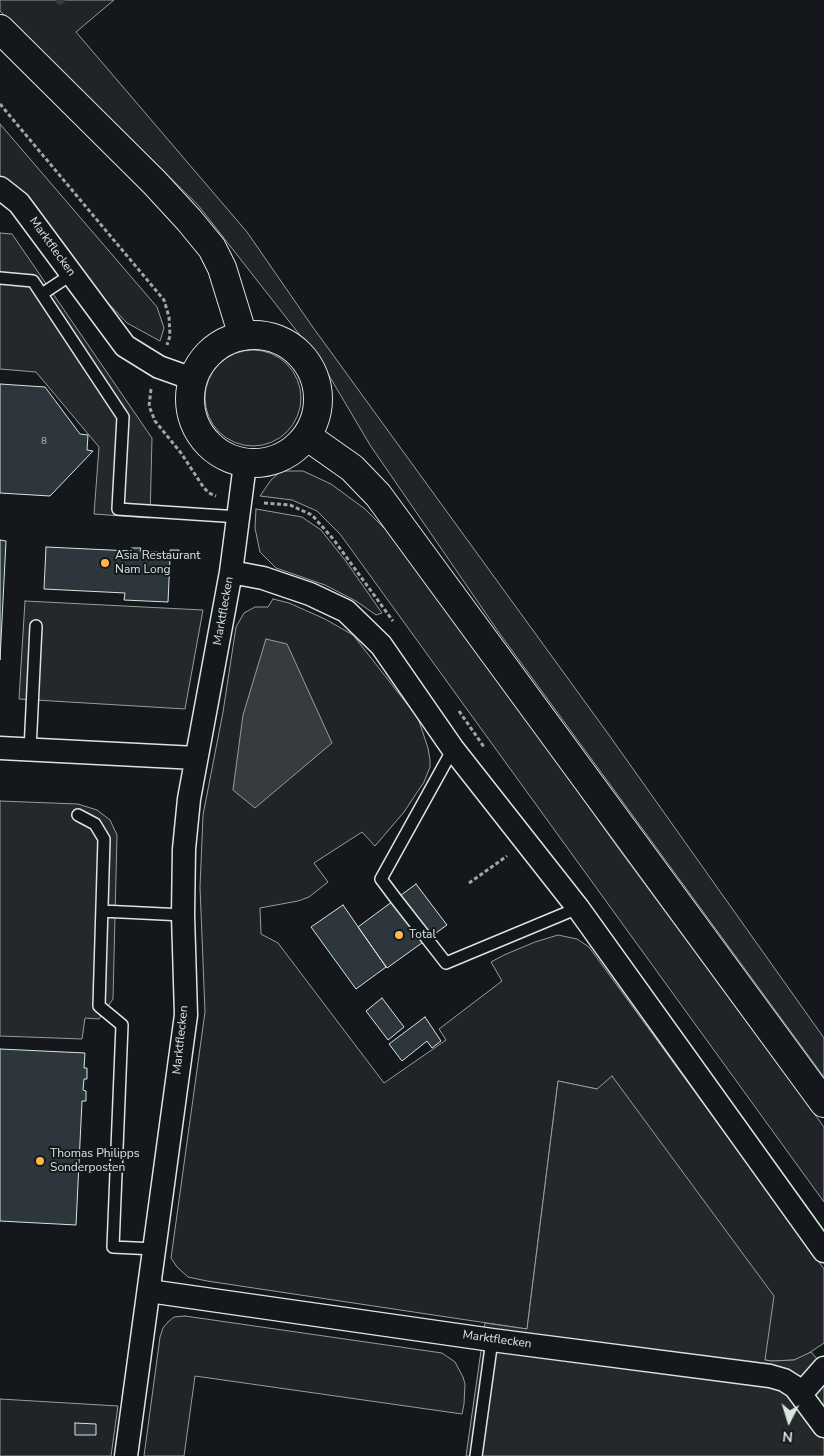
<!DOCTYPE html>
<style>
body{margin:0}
#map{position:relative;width:824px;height:1456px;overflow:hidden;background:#14181c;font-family:"Nunito Sans",sans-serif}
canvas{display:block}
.north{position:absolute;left:764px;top:1396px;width:50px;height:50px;-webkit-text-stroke:4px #14181c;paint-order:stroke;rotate:185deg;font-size:14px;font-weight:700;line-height:20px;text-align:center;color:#d8e6dc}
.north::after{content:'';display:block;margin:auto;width:18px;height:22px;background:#d8e6dc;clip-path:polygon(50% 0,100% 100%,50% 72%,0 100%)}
</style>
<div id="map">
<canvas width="824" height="1456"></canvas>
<div class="north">N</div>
</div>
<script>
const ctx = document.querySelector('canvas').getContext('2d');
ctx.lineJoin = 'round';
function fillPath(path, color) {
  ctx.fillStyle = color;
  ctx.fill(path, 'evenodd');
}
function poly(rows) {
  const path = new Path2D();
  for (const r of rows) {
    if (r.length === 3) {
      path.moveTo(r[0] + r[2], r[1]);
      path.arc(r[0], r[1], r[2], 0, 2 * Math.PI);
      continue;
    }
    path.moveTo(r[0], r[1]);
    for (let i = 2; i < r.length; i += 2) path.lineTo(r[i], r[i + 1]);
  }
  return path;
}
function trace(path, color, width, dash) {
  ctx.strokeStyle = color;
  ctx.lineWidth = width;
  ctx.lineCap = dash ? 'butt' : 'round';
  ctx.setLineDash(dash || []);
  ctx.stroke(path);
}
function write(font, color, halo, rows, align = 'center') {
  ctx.font = font + ' "Nunito Sans",sans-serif';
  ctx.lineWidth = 4;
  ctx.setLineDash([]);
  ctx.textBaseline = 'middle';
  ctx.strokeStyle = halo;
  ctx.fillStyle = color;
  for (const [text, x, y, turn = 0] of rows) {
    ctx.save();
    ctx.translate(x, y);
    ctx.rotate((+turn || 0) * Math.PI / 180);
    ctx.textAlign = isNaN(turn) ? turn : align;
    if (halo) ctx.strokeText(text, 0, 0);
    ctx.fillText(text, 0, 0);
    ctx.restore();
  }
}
const green = poly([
 [0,0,114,0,76,32,247,232,312,326,609,735,824,1038,824,1077,500,634,370,445,321,362,198,205,0,11,0,0],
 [0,124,157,307,164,328,160,341,127,323,92,286,44,219,18,187,0,176,0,124],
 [253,398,48],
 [281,471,303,471,331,484,365,509,402,546,616,845,824,1127,824,1202,340,534,317,511,292,500,260,496,271,480,281,471],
 [256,509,302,517,321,530,345,560,382,613,376,615,356,601,325,585,276,568,260,552,255,528,256,509],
 [273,599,289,603,325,619,353,635,418,718,428,748,430,760,430,767,424,782,404,812,375,846,362,832,314,863,328,882,309,897,298,901,260,908,261,934,278,943,384,1083,446,1040,439,1029,502,981,491,962,504,955,535,942,558,935,577,939,589,947,824,1269,824,1343,803,1357,794,1360,772,1361,765,1360,597,1089,558,1081,527,1329,207,1281,188,1277,177,1267,171,1258,205,1012,200,887,203,815,223,712,236,627,244,613,255,607,268,607,273,599],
 [185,1316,442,1353,455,1362,463,1377,465,1384,464,1404,462,1414,195,1376,184,1456,144,1456,160,1337,163,1328,168,1322,174,1317,185,1316],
 [0,1399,118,1406,111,1456,0,1456,0,1399]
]);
fillPath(green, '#202428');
trace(green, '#939e99', 1);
const parking = poly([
 [0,233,12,234,152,438,150,518,94,514,99,447,36,372,0,369,0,233],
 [25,601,203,610,185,709,19,699,25,601],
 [0,801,78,804,97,810,110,820,117,835,113,999,99,1019,85,1018,82,1039,0,1036,0,801],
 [612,1076,774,1296,765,1360,772,1361,794,1360,811,1352,824,1367,824,1456,466,1456,485,1323,527,1329,558,1081,597,1089,612,1076]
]);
fillPath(parking, '#24282b');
trace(parking, '#939e99', 1);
const water = poly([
 [266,639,287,644,332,743,255,808,233,790,243,715,266,639]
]);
fillPath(water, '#363b3e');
trace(water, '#939e99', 1);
trace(poly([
 [60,1,61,0]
]), '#363b3e', 8);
const building = poly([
 [0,384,45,387,80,434,88,435,87,450,93,451,50,496,0,493,0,384],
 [0,540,6,541,0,660,0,540],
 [46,547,131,551,131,548,141,548,140,551,170,553,170,550,179,550,179,559,170,558,168,602,124,600,125,593,44,589,46,547],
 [416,884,447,925,387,968,358,927,416,884],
 [343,905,386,967,356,989,311,927,343,905],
 [382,998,404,1027,388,1040,366,1011,382,998],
 [425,1017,441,1041,432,1048,427,1041,402,1061,389,1044,425,1017],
 [0,1049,85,1053,84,1068,87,1068,87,1079,84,1079,83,1090,86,1091,86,1101,82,1101,76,1225,0,1221,0,1049],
 [75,1423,96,1424,96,1435,75,1435,75,1423]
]);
fillPath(building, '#2c363c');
trace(building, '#d8e6dc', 1);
const lane = poly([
 [0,278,33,281,123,417,118,509,239,517],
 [42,294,72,274],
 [453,749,381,879,396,899,446,963,578,908],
 [30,750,36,626],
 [78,815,95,824,104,839,99,1006,122,1025,113,1247,155,1249],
 [102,911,183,915],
 [476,1456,492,1340]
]);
const street = poly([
 [0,188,19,203,125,346,159,367,193,379],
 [231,572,263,578,310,594,346,611,381,645,453,749,578,908,824,1251],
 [0,748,196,758],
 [149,1291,492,1340,770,1376,784,1380,795,1387,824,1426],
 [801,1394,824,1368],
 [126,1456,186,1015,183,915,184,849,189,799,231,572,245,464]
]);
const secondary = poly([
 [0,29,154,182,189,220,212,248,222,268,243,336],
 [254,399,64],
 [308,437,352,468,378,495,824,1103]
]);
trace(lane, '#d8e6dc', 14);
trace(street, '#d8e6dc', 25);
trace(secondary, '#d8e6dc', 30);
trace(poly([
 [0,104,164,300,169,317,170,336,167,345],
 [151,389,149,406,155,421,181,453,204,488,209,493,216,496],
 [264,503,290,505,312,515,334,540,393,621],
 [459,711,484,747],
 [469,883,507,856]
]), '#9da8a2', 3, [4, 2.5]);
trace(lane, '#14181c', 11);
trace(street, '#14181c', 22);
trace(secondary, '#14181c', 28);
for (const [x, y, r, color] of [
 [105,563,5,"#ffb74d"],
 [399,935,5,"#ffb74d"],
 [40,1161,5,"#ffb74d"]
]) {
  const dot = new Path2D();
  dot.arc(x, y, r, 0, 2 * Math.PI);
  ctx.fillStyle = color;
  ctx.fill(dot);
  trace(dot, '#14181c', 2);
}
write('10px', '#adbab4', null, [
 ["8",44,442]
]);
write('12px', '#d8e6dc', '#14181c', [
 ["Marktflecken",52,247,54],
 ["Marktflecken",224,611,-80],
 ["Marktflecken",181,1040,-84],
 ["Marktflecken",497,1340,8]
]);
write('12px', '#d8e6dc', '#14181c', [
 ["Asia Restaurant",115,556],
 ["Nam Long",115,570],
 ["Total",409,935],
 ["Thomas Philipps",50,1154],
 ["Sonderposten",50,1168]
], 'left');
</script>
